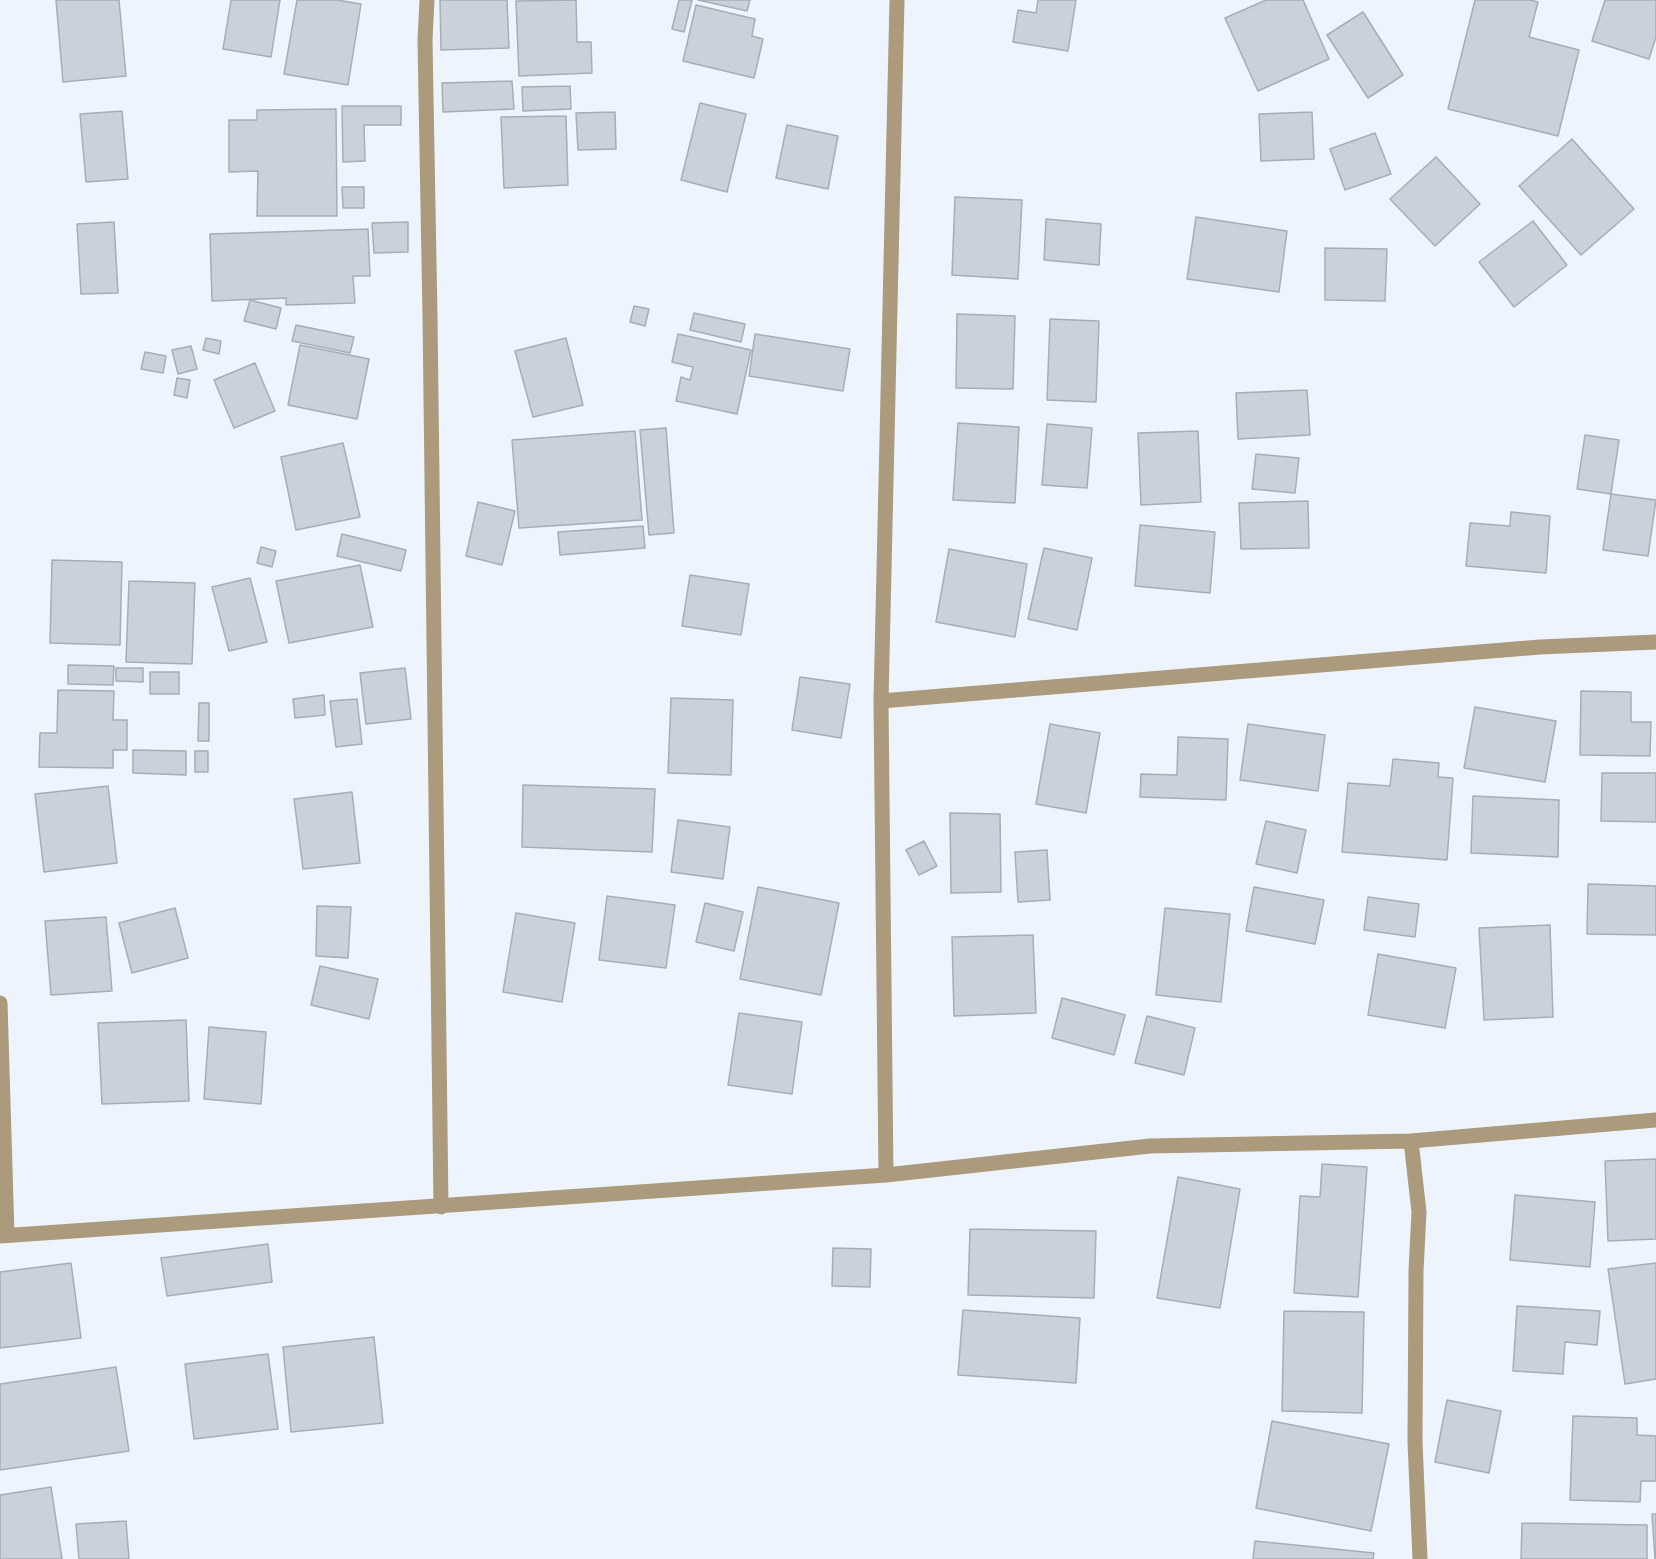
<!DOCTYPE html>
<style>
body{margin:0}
canvas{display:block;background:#eef4fd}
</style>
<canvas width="1656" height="1559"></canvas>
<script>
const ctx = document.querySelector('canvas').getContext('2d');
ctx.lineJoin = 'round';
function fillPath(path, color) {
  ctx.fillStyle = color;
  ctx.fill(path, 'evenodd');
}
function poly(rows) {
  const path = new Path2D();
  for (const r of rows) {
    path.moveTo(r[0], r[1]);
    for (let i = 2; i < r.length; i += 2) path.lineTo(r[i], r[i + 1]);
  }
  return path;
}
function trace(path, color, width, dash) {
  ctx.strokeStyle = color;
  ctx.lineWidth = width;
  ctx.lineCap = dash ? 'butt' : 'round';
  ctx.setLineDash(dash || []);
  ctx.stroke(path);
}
const building = poly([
 [56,0,119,0,126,76,63,82,56,0],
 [231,0,280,0,271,57,223,49,231,0],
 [297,0,337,0,361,4,348,85,284,74,297,0],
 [440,0,507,0,509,48,441,50,440,0],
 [576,0,577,42,591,42,592,73,519,76,516,1,576,0],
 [679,0,692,0,684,32,672,29,679,0],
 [698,0,750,0,747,11,698,0],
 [1038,0,1076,0,1068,51,1013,42,1018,10,1036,13,1038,0],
 [1266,0,1303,0,1329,59,1258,91,1225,18,1266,0],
 [1475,0,1530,0,1538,2,1529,37,1579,50,1558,136,1448,109,1475,0],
 [1605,0,1656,0,1656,37,1649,59,1592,41,1605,0],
 [696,5,755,19,752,36,763,39,754,78,683,61,696,5],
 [1363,12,1403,75,1368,98,1327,35,1363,12],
 [512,81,514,109,443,112,442,83,512,81],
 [570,86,571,109,523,111,522,87,570,86],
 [700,103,746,114,727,192,681,180,700,103],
 [342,106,401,106,401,125,364,125,365,161,343,162,342,106],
 [336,109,337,216,257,216,258,171,229,172,229,120,257,120,257,110,336,109],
 [122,111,128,179,86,182,80,114,122,111],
 [615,112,616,149,578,150,576,113,615,112],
 [1312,112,1314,159,1261,161,1259,114,1312,112],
 [566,116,568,185,504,188,501,117,566,116],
 [787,125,838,136,828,189,776,178,787,125],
 [1375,133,1391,174,1345,190,1330,149,1375,133],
 [1572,139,1634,209,1581,255,1519,186,1572,139],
 [1436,157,1480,204,1435,246,1390,199,1436,157],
 [342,187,364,187,364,208,343,208,342,187],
 [955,197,1022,200,1018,279,952,275,955,197],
 [1196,217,1287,231,1279,292,1187,279,1196,217],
 [1046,219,1101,224,1099,265,1044,260,1046,219],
 [1533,221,1567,265,1514,307,1479,262,1533,221],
 [114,222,118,293,81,294,77,224,114,222],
 [408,222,408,252,374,253,372,223,408,222],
 [368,229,370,276,353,276,355,303,286,305,286,298,212,301,210,234,368,229],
 [1325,248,1387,249,1385,301,1325,300,1325,248],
 [250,300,281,308,276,329,244,321,250,300],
 [634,306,649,309,645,326,630,322,634,306],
 [694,313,745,324,741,342,690,330,694,313],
 [957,314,1015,316,1013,389,956,388,957,314],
 [1050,319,1099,321,1096,402,1047,400,1050,319],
 [296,325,354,337,350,353,292,341,296,325],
 [678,334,751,350,737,414,676,401,681,377,690,380,693,367,672,362,678,334],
 [755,334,850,349,843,391,749,376,755,334],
 [206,338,221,341,219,354,203,350,206,338],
 [566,338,583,405,533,417,515,351,566,338],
 [300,345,369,359,357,419,288,405,300,345],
 [191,346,197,369,178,374,172,350,191,346],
 [145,352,166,356,163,373,141,369,145,352],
 [255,363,275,411,234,428,214,380,255,363],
 [177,378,190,380,187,398,174,395,177,378],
 [1307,390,1310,435,1238,439,1236,393,1307,390],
 [958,423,1019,427,1015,503,953,500,958,423],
 [1047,424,1092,428,1087,488,1042,485,1047,424],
 [666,428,674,533,649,535,640,430,666,428],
 [635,431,642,520,519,528,512,440,635,431],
 [1198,431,1201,502,1141,505,1138,433,1198,431],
 [1585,435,1619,440,1611,494,1577,489,1585,435],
 [343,443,360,517,296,530,281,457,343,443],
 [1256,454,1299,458,1295,493,1252,489,1256,454],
 [1611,494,1656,500,1648,556,1603,550,1611,494],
 [1308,501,1309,548,1241,549,1239,503,1308,501],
 [478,502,515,511,502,565,466,556,478,502],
 [1511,512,1550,516,1546,573,1466,566,1470,523,1510,526,1511,512],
 [1140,525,1215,532,1210,593,1135,586,1140,525],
 [643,526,645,548,560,555,558,532,643,526],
 [342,534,406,550,401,571,337,556,342,534],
 [261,547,276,551,272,567,257,563,261,547],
 [1044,548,1092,558,1077,630,1028,619,1044,548],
 [949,549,1027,564,1015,637,936,622,949,549],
 [52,560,122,562,120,645,50,643,52,560],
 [360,565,373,627,289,643,276,581,360,565],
 [690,575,749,584,741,635,682,626,690,575],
 [250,578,267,642,229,651,212,587,250,578],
 [129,581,195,583,192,664,126,662,129,581],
 [68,665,114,666,113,685,68,684,68,665],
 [116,668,143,668,143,682,116,681,116,668],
 [405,668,411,719,366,724,360,673,405,668],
 [150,672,179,672,179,694,150,694,150,672],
 [800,677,850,684,841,738,792,730,800,677],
 [58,690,114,691,113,720,127,720,127,750,113,750,113,768,39,767,40,733,57,733,58,690],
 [1581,691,1631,692,1631,722,1651,722,1650,756,1580,755,1581,691],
 [324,695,325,715,295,718,293,699,324,695],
 [671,698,733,700,731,775,668,773,671,698],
 [357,699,362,744,336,747,330,701,357,699],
 [199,703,209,703,209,741,198,741,199,703],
 [1475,707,1556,721,1545,782,1464,768,1475,707],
 [1050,724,1100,733,1086,813,1036,804,1050,724],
 [1248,724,1325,735,1318,791,1240,780,1248,724],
 [1178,737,1228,739,1226,800,1140,797,1141,774,1177,775,1178,737],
 [133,750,186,751,186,775,133,773,133,750],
 [195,751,208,751,208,772,195,772,195,751],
 [1393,759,1439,763,1438,777,1453,778,1447,860,1342,852,1348,783,1390,786,1393,759],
 [1602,773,1656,773,1656,822,1601,821,1602,773],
 [523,785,655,789,652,852,522,847,523,785],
 [108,786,117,863,44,872,35,794,108,786],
 [352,792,360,863,303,869,294,799,352,792],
 [1473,796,1559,800,1558,857,1471,853,1473,796],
 [950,813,1000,814,1001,892,951,893,950,813],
 [678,820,730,827,723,879,671,872,678,820],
 [1266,821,1306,830,1297,873,1256,864,1266,821],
 [924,841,937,866,919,875,906,850,924,841],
 [1047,850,1050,900,1018,902,1015,852,1047,850],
 [1588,884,1656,886,1656,935,1587,934,1588,884],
 [758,887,839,903,821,995,740,979,758,887],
 [1254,887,1324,900,1315,944,1246,931,1254,887],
 [607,896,675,905,666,968,599,960,607,896],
 [1368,897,1419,904,1415,937,1364,930,1368,897],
 [705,903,743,912,734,951,696,942,705,903],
 [317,906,351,907,348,958,316,956,317,906],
 [175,908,188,958,132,973,119,923,175,908],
 [1165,908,1230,914,1221,1002,1156,995,1165,908],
 [516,913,575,923,562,1002,503,992,516,913],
 [106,917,112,991,51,995,45,921,106,917],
 [1550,925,1553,1017,1484,1020,1479,928,1550,925],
 [1033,935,1036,1013,954,1016,952,937,1033,935],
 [1378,954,1456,968,1445,1028,1368,1015,1378,954],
 [320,966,378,979,369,1019,311,1005,320,966],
 [1062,998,1125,1015,1114,1055,1052,1038,1062,998],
 [739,1013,802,1022,792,1094,728,1085,739,1013],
 [1147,1016,1195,1028,1184,1075,1135,1063,1147,1016],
 [186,1020,189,1101,102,1104,98,1023,186,1020],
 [209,1027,266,1032,261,1104,204,1099,209,1027],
 [1656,1159,1656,1239,1608,1241,1605,1161,1656,1159],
 [1322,1164,1367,1167,1358,1297,1294,1293,1300,1196,1320,1197,1322,1164],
 [1178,1177,1240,1189,1220,1308,1157,1298,1178,1177],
 [1515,1195,1595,1202,1590,1267,1510,1260,1515,1195],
 [970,1229,1096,1231,1094,1298,968,1295,970,1229],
 [268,1244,272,1282,167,1296,161,1258,268,1244],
 [833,1248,871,1249,870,1287,832,1286,833,1248],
 [71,1263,81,1338,0,1348,0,1272,71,1263],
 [1656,1263,1656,1379,1625,1384,1608,1269,1656,1263],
 [1517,1306,1600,1311,1597,1345,1565,1342,1563,1374,1513,1371,1517,1306],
 [963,1310,1080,1318,1076,1383,958,1375,963,1310],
 [1284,1311,1364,1312,1362,1413,1282,1411,1284,1311],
 [374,1337,383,1423,291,1432,283,1347,374,1337],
 [268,1354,278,1429,194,1439,185,1364,268,1354],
 [116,1367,129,1451,0,1470,0,1384,116,1367],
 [1447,1400,1501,1411,1489,1473,1435,1462,1447,1400],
 [1573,1416,1637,1418,1637,1435,1656,1436,1656,1481,1641,1481,1640,1502,1570,1500,1573,1416],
 [1272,1421,1389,1444,1371,1531,1256,1508,1272,1421],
 [51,1487,62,1559,0,1559,0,1495,51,1487],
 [1652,1514,1656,1514,1656,1559,1655,1559,1652,1514],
 [126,1521,129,1559,79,1559,76,1524,126,1521],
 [1522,1523,1647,1525,1647,1559,1521,1559,1522,1523],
 [1255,1541,1374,1553,1373,1559,1253,1559,1255,1541]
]);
fillPath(building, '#cad1da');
trace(building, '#a7adb5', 1.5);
trace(poly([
 [427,0,425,40,430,317,441,1207],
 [881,701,1540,647,1656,642],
 [0,1003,7,1235],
 [1411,1141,1419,1212,1416,1271,1415,1442,1420,1559],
 [886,1175,881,701,897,0],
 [0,1236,886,1175,1150,1146,1411,1141,1656,1120]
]), '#ab9a7c', 15);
</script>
